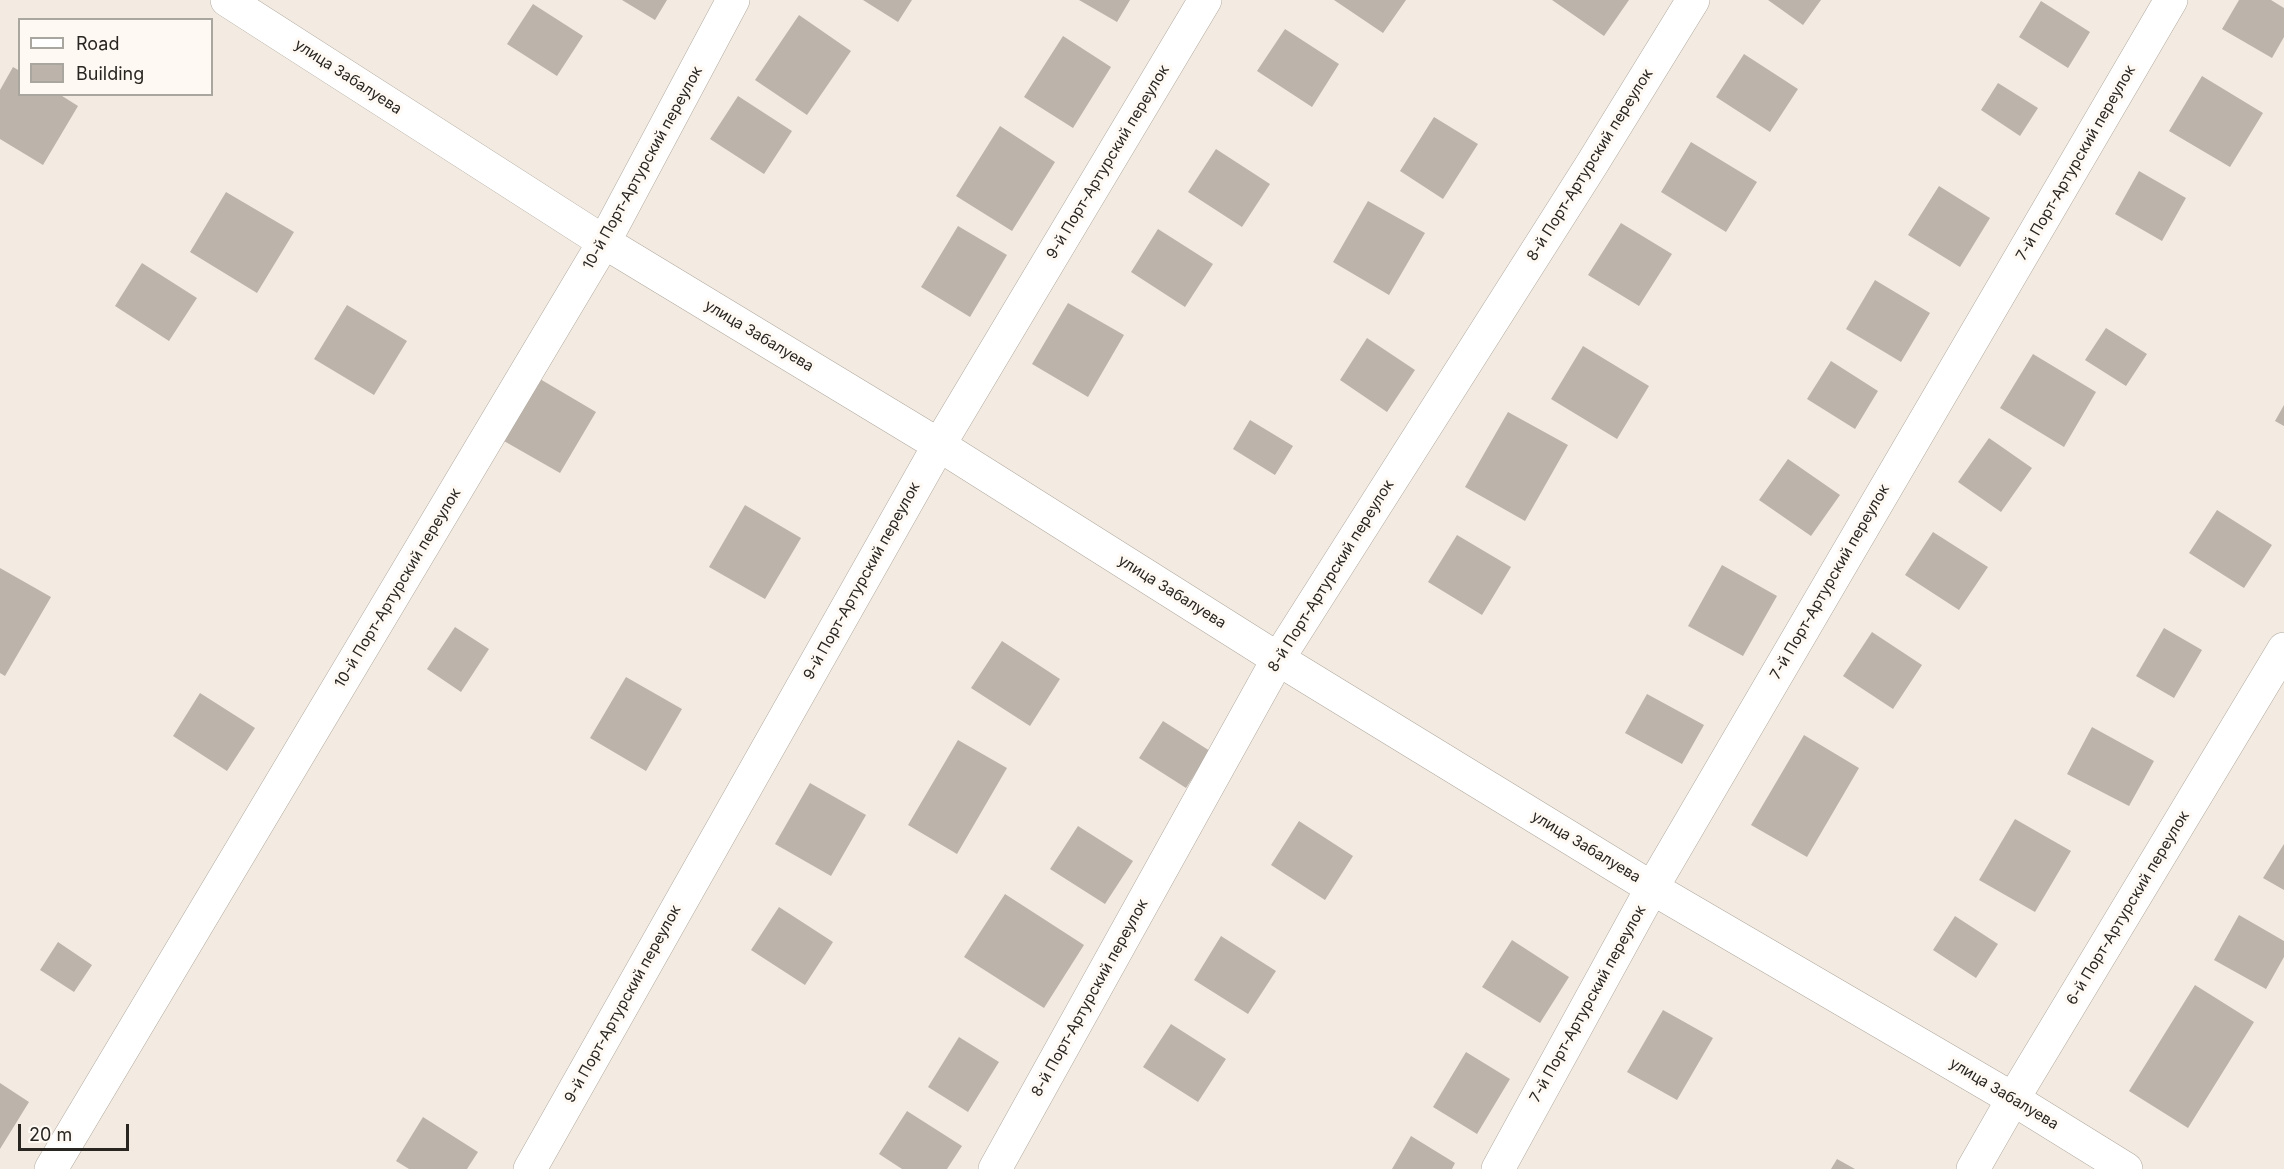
<!DOCTYPE html>
<meta charset="utf-8">
<style>
body{margin:0}
#map{position:relative;width:2284px;height:1169px;overflow:hidden;background:#f3ebe1;font-family:Inter,sans-serif}
canvas{display:block}
.legend{position:absolute;left:18px;top:18px;width:195px;height:78px;box-sizing:border-box;background:#fef9f3;border:2px solid #a9a59f;margin:0;padding:8px 10px;list-style:none;font-size:18px;color:#292622}
.legend li{display:flex;align-items:center;gap:12px;height:30px}
.legend b{width:30px;border:2px solid #a9a59f}
.scale{position:absolute;left:18px;top:1124px;width:111px;height:27px;box-sizing:border-box;border:3px solid #292622;border-top:0;padding-left:8px;font-size:18px;line-height:21px;white-space:nowrap;color:#292622;-webkit-text-stroke:4px #fef9f3;paint-order:stroke}
</style>
<div id="map">
<canvas width="2284" height="1169"></canvas>
<ul class="legend">
<li><b style="height:8px;background:#fff"></b>Road</li>
<li><b style="height:16px;background:#bcb4ab"></b>Building</li>
</ul>
<div class="scale">20 m</div>
</div>
<script>
const ctx = document.querySelector('canvas').getContext('2d');
ctx.lineJoin = 'round';
function fillPath(path, color) {
  ctx.fillStyle = color;
  ctx.fill(path, 'evenodd');
}
function poly(rows) {
  const path = new Path2D();
  for (const r of rows) {
    path.moveTo(r[0], r[1]);
    for (let i = 2; i < r.length; i += 2) path.lineTo(r[i], r[i + 1]);
  }
  return path;
}
function trace(path, color, width, dash) {
  ctx.strokeStyle = color;
  ctx.lineWidth = width;
  ctx.lineCap = dash ? 'butt' : 'round';
  ctx.setLineDash(dash || []);
  ctx.stroke(path);
}
function write(font, color, halo, rows, align = 'center') {
  ctx.font = font + ' Inter,sans-serif';
  ctx.lineWidth = 6;
  ctx.setLineDash([]);
  ctx.textBaseline = 'middle';
  ctx.strokeStyle = halo;
  ctx.fillStyle = color;
  for (const [text, x, y, turn = 0] of rows) {
    ctx.save();
    ctx.translate(x, y);
    ctx.rotate((+turn || 0) * Math.PI / 180);
    ctx.textAlign = isNaN(turn) ? turn : align;
    if (halo) ctx.strokeText(text, 0, 0);
    ctx.fillText(text, 0, 0);
    ctx.restore();
  }
}
fillPath(poly([
 [622,0,667,0,655,20],
 [863,0,912,0,898,22],
 [1079,0,1130,0,1117,22],
 [1334,0,1406,0,1383,33],
 [1552,0,1629,0,1604,36],
 [1768,0,1821,0,1803,25],
 [2239,0,2271,0,2284,8,2284,37,2272,58,2222,29],
 [2041,1,2090,32,2068,68,2019,37],
 [533,4,583,36,557,76,507,44],
 [799,15,851,51,807,115,755,80],
 [1285,29,1339,64,1312,107,1257,71],
 [1063,36,1111,67,1073,128,1024,97],
 [1744,54,1798,89,1770,132,1716,97],
 [13,67,20,71,20,94,59,94,78,106,43,165,0,139,0,90],
 [2202,76,2263,113,2230,167,2169,131],
 [1998,83,2038,108,2020,136,1981,110],
 [738,96,792,131,764,174,710,139],
 [1434,117,1478,144,1443,199,1400,171],
 [1000,126,1055,162,1012,231,956,196],
 [1691,142,1757,182,1726,232,1661,192],
 [1216,149,1270,184,1242,227,1188,192],
 [2139,171,2186,198,2162,241,2115,214],
 [1939,186,1990,218,1960,267,1908,235],
 [226,192,294,232,257,293,190,252],
 [1368,201,1425,233,1389,295,1333,262],
 [1621,223,1672,254,1639,306,1588,275],
 [958,226,1007,255,970,317,921,287],
 [1158,229,1213,264,1185,307,1131,272],
 [142,263,197,298,169,341,115,306],
 [1875,280,1930,313,1901,362,1846,329],
 [1068,303,1124,335,1088,397,1032,364],
 [347,305,407,341,374,395,314,359],
 [2106,328,2147,354,2126,386,2085,360],
 [1367,338,1415,370,1387,412,1340,380],
 [1583,346,1649,386,1617,439,1551,399],
 [2033,354,2096,392,2064,447,2000,408],
 [1831,361,1878,391,1855,429,1807,399],
 [540,379,596,412,560,473,504,441],
 [2284,405,2284,426,2275,421],
 [1508,412,1568,445,1525,521,1465,487],
 [1250,420,1293,446,1275,475,1233,449],
 [1989,438,2032,468,2001,512,1958,482],
 [1788,459,1840,495,1811,536,1759,500],
 [745,505,801,538,765,599,709,567],
 [2217,510,2272,545,2244,588,2189,553],
 [1933,532,1988,567,1959,610,1905,575],
 [1457,535,1511,567,1482,615,1428,582],
 [1722,565,1777,596,1743,656,1688,626],
 [0,568,51,597,5,676,0,673],
 [455,627,489,649,461,692,427,669],
 [2164,628,2202,650,2174,698,2136,676],
 [1872,632,1922,665,1893,709,1843,676],
 [1002,641,1060,679,1030,726,971,688],
 [626,677,682,709,646,771,590,738],
 [200,693,255,728,227,771,173,736],
 [1647,694,1704,725,1682,764,1625,733],
 [1163,721,1210,751,1186,788,1139,758],
 [2092,727,2154,761,2129,806,2067,774],
 [1804,735,1859,768,1807,857,1751,825],
 [958,740,1007,768,957,854,908,825],
 [810,783,866,815,831,876,775,844],
 [2015,819,2071,851,2035,912,1979,880],
 [1299,821,1353,856,1325,900,1271,865],
 [1078,826,1133,861,1105,904,1050,869],
 [2284,844,2284,890,2263,878],
 [1005,894,1084,945,1044,1008,964,957],
 [779,907,833,942,805,985,751,950],
 [2239,915,2284,941,2284,957,2266,989,2214,960],
 [1955,916,1998,944,1976,978,1933,950],
 [1221,936,1276,971,1248,1014,1194,980],
 [1512,940,1569,977,1540,1023,1482,987],
 [58,942,92,965,74,992,40,970],
 [2195,985,2254,1022,2188,1128,2129,1091],
 [1663,1010,1713,1038,1677,1100,1627,1072],
 [1171,1024,1226,1059,1198,1102,1143,1067],
 [959,1037,999,1062,968,1112,928,1087],
 [1466,1052,1510,1079,1477,1134,1433,1107],
 [0,1083,29,1102,0,1149],
 [907,1111,962,1146,947,1169,902,1169,879,1154],
 [423,1117,478,1152,467,1169,409,1169,396,1161],
 [1411,1136,1455,1163,1452,1169,1392,1169],
 [1837,1159,1855,1169,1831,1169]
]), '#bcb4ab');
const minor = poly([
 [227,0,604,242,939,445,1278,659,1652,888,2013,1099,2126,1169],
 [51,1169,604,242,733,0],
 [530,1169,939,445,1205,0],
 [995,1169,1278,659,1592,164,1693,0],
 [1498,1169,1652,888,2171,0],
 [1973,1169,2013,1099,2284,649]
]);
trace(minor, '#b1a99f', 34);
trace(minor, '#fff', 33);
write('15px', '#292622', '#fef9f3', [
 ["улица Забалуева",348,77,33],
 ["9-й Порт-Артурский переулок",1108,162,-59],
 ["7-й Порт-Артурский переулок",2076,163,-60],
 ["8-й Порт-Артурский переулок",1590,165,-58],
 ["10-й Порт-Артурский переулок",643,168,-61],
 ["улица Забалуева",759,336,31],
 ["8-й Порт-Артурский переулок",1331,576,-58],
 ["9-й Порт-Артурский переулок",862,581,-61],
 ["7-й Порт-Артурский переулок",1830,582,-60],
 ["10-й Порт-Артурский переулок",398,588,-59],
 ["улица Забалуева",1172,592,32],
 ["улица Забалуева",1586,847,31],
 ["6-й Порт-Артурский переулок",2128,908,-59],
 ["8-й Порт-Артурский переулок",1090,998,-61],
 ["9-й Порт-Артурский переулок",623,1004,-61],
 ["7-й Порт-Артурский переулок",1588,1004,-61],
 ["улица Забалуева",2004,1094,31]
]);
</script>
